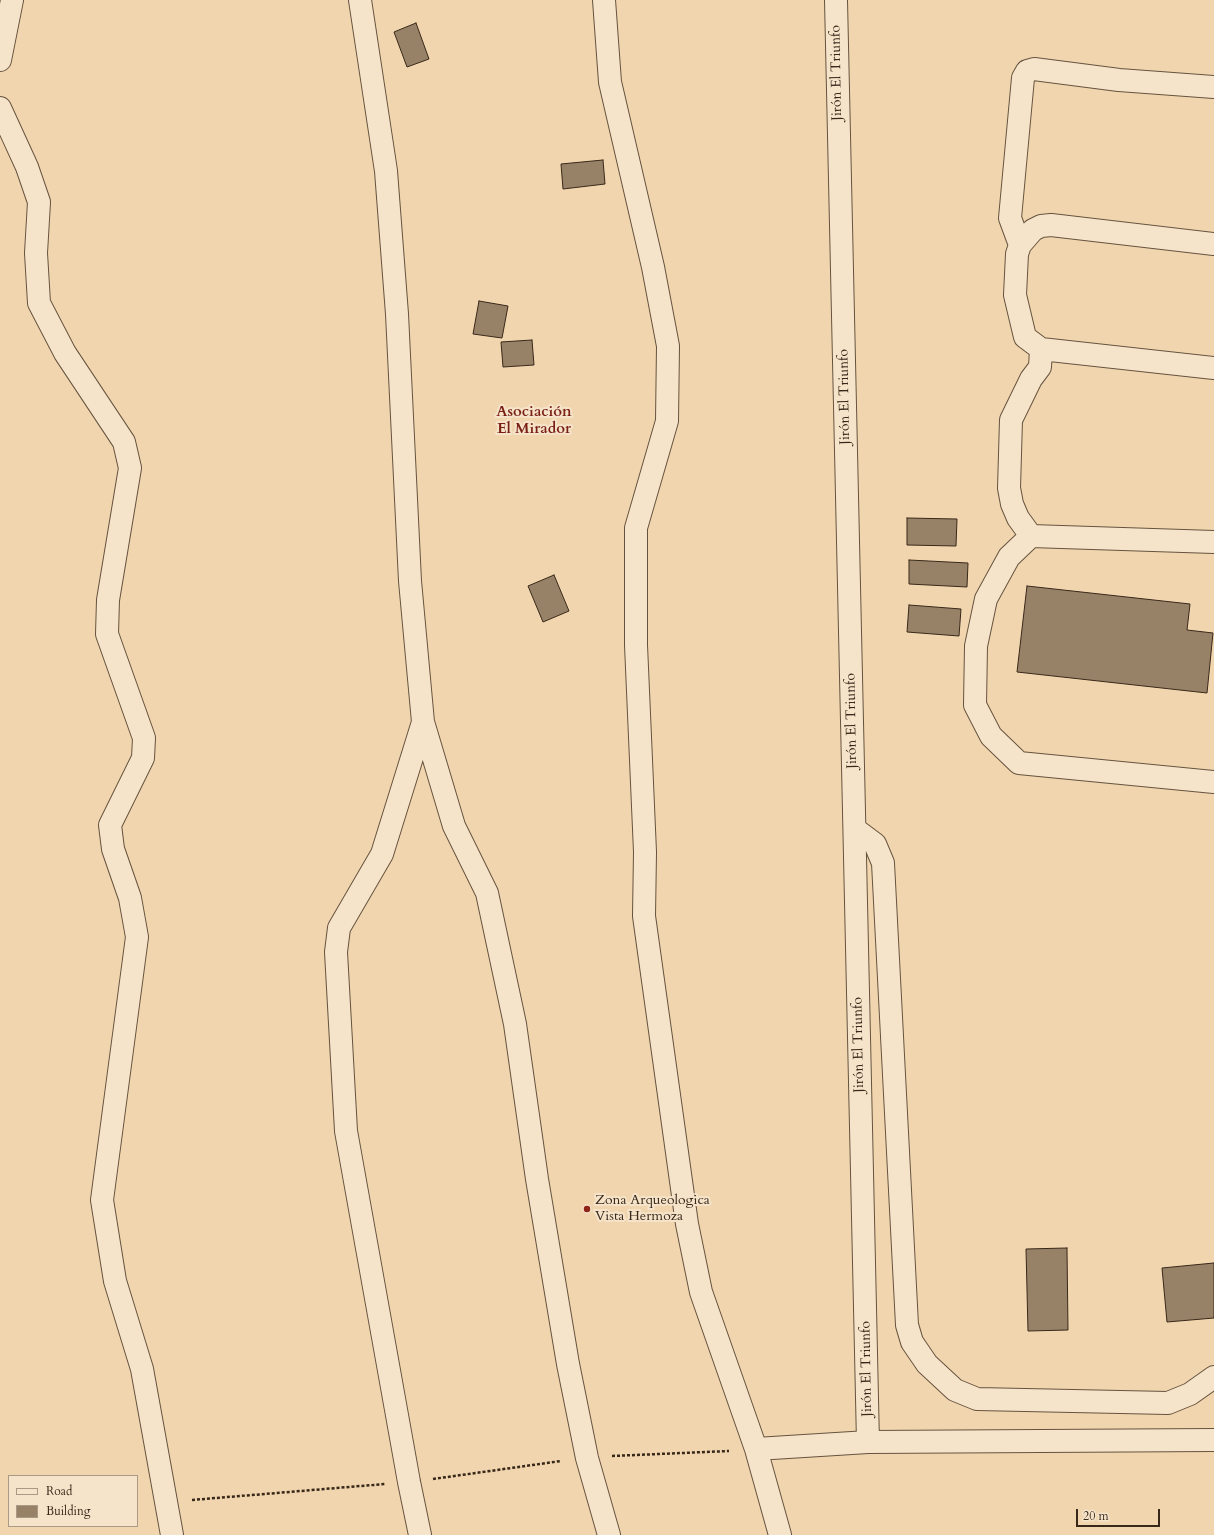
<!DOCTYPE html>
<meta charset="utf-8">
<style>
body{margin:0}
#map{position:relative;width:1214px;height:1535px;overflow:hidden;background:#f1d5ae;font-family:Cardo,serif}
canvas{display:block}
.legend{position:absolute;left:8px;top:1475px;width:130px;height:52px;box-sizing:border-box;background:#f6e4ca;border:1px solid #aa9984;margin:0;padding:5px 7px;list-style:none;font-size:12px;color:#38281a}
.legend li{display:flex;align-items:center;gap:8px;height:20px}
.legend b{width:20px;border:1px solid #aa9984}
.scale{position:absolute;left:1076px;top:1509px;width:84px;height:18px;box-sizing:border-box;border:2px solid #38281a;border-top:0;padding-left:5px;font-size:12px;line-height:14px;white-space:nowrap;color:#38281a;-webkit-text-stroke:3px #f6e4ca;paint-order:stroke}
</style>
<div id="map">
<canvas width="1214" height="1535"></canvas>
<ul class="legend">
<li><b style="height:5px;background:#f6e4ca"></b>Road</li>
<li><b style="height:11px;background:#988267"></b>Building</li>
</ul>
<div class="scale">20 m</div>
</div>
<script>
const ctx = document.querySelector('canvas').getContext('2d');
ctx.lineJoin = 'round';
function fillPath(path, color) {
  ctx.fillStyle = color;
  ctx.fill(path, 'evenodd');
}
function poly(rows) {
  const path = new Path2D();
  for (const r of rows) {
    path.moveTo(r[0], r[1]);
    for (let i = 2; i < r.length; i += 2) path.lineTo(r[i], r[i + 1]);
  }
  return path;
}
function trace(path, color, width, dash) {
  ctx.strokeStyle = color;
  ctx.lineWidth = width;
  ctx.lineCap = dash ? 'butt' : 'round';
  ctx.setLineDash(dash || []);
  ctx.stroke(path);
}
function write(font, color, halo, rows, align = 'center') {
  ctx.font = font + ' Cardo,serif';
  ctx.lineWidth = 4;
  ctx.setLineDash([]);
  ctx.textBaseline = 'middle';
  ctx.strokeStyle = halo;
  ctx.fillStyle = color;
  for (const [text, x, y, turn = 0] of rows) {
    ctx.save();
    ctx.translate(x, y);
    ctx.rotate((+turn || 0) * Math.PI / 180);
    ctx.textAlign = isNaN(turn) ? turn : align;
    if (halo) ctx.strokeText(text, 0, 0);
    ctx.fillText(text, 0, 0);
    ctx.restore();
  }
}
const building = poly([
 [416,23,429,59,407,67,394,32,416,23],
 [603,160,605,184,563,189,561,164,603,160],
 [479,301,508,306,502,338,473,334,479,301],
 [532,340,534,365,503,367,501,342,532,340],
 [907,518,957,519,956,546,907,545,907,518],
 [909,560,968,563,967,587,909,584,909,560],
 [554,575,569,611,543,622,528,586,554,575],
 [1027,586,1190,604,1187,630,1213,633,1207,693,1017,672,1027,586],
 [909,605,961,609,959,636,907,632,909,605],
 [1067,1248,1068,1330,1028,1331,1026,1249,1067,1248],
 [1214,1263,1214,1318,1167,1322,1162,1268,1214,1263]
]);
fillPath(building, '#988267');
trace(building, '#38281a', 1);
const minor = poly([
 [360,0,386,171,397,314,410,581,423,722,454,826,487,893,515,1024,537,1179,568,1364,587,1458,609,1535],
 [604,0,610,82,653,267,668,346,667,421,636,528,636,645,645,852,644,916,687,1224,701,1292,756,1449,780,1535],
 [836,0,868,1442],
 [0,60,12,0],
 [0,108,27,167,39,202,36,253,39,303,65,353,124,442,130,468,108,600,107,634,144,738,143,758,110,825,113,849,130,898,137,937,102,1200,115,1281,142,1369,172,1535],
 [1214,244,1051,225,1041,226,1033,230,1020,245,1017,254,1015,295,1025,337,1041,349,1214,368],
 [1020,245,1010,218,1023,78,1027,71,1034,69,1119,80,1214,87],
 [1031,536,1018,518,1012,504,1009,488,1011,420,1031,379,1040,367,1041,349],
 [1214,542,1031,536,1009,557,986,599,976,646,975,705,991,736,1019,763,1214,782],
 [855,829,875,844,883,863,907,1325,912,1342,927,1364,955,1390,977,1399,1168,1403,1190,1394,1214,1377],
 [756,1449,868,1442,1214,1440],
 [420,1535,409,1482,346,1131,336,952,339,928,382,854,423,722]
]);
trace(minor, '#66533f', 24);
trace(poly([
 [612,1456,729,1451],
 [433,1479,561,1461],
 [192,1500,385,1484]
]), '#38281a', 2.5, [3, 2]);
trace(minor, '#f6e4ca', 22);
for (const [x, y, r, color] of [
 [587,1209,4,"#8f2418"]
]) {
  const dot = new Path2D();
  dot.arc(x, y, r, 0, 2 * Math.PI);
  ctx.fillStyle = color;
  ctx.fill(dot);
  trace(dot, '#f6e4ca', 1.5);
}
write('14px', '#38281a', '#f6e4ca', [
 ["Jirón El Triunfo",837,73,-91],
 ["Jirón El Triunfo",845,397,-91],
 ["Jirón El Triunfo",852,721,-91],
 ["Jirón El Triunfo",859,1045,-91],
 ["Jirón El Triunfo",867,1369,-91]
]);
write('14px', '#38281a', '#f6e4ca', [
 ["Zona Arqueologica",595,1201],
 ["Vista Hermoza",595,1217]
], 'left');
write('bold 15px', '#7a1f14', '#f6e4ca', [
 ["Asociación",534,413],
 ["El Mirador",534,430]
]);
</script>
